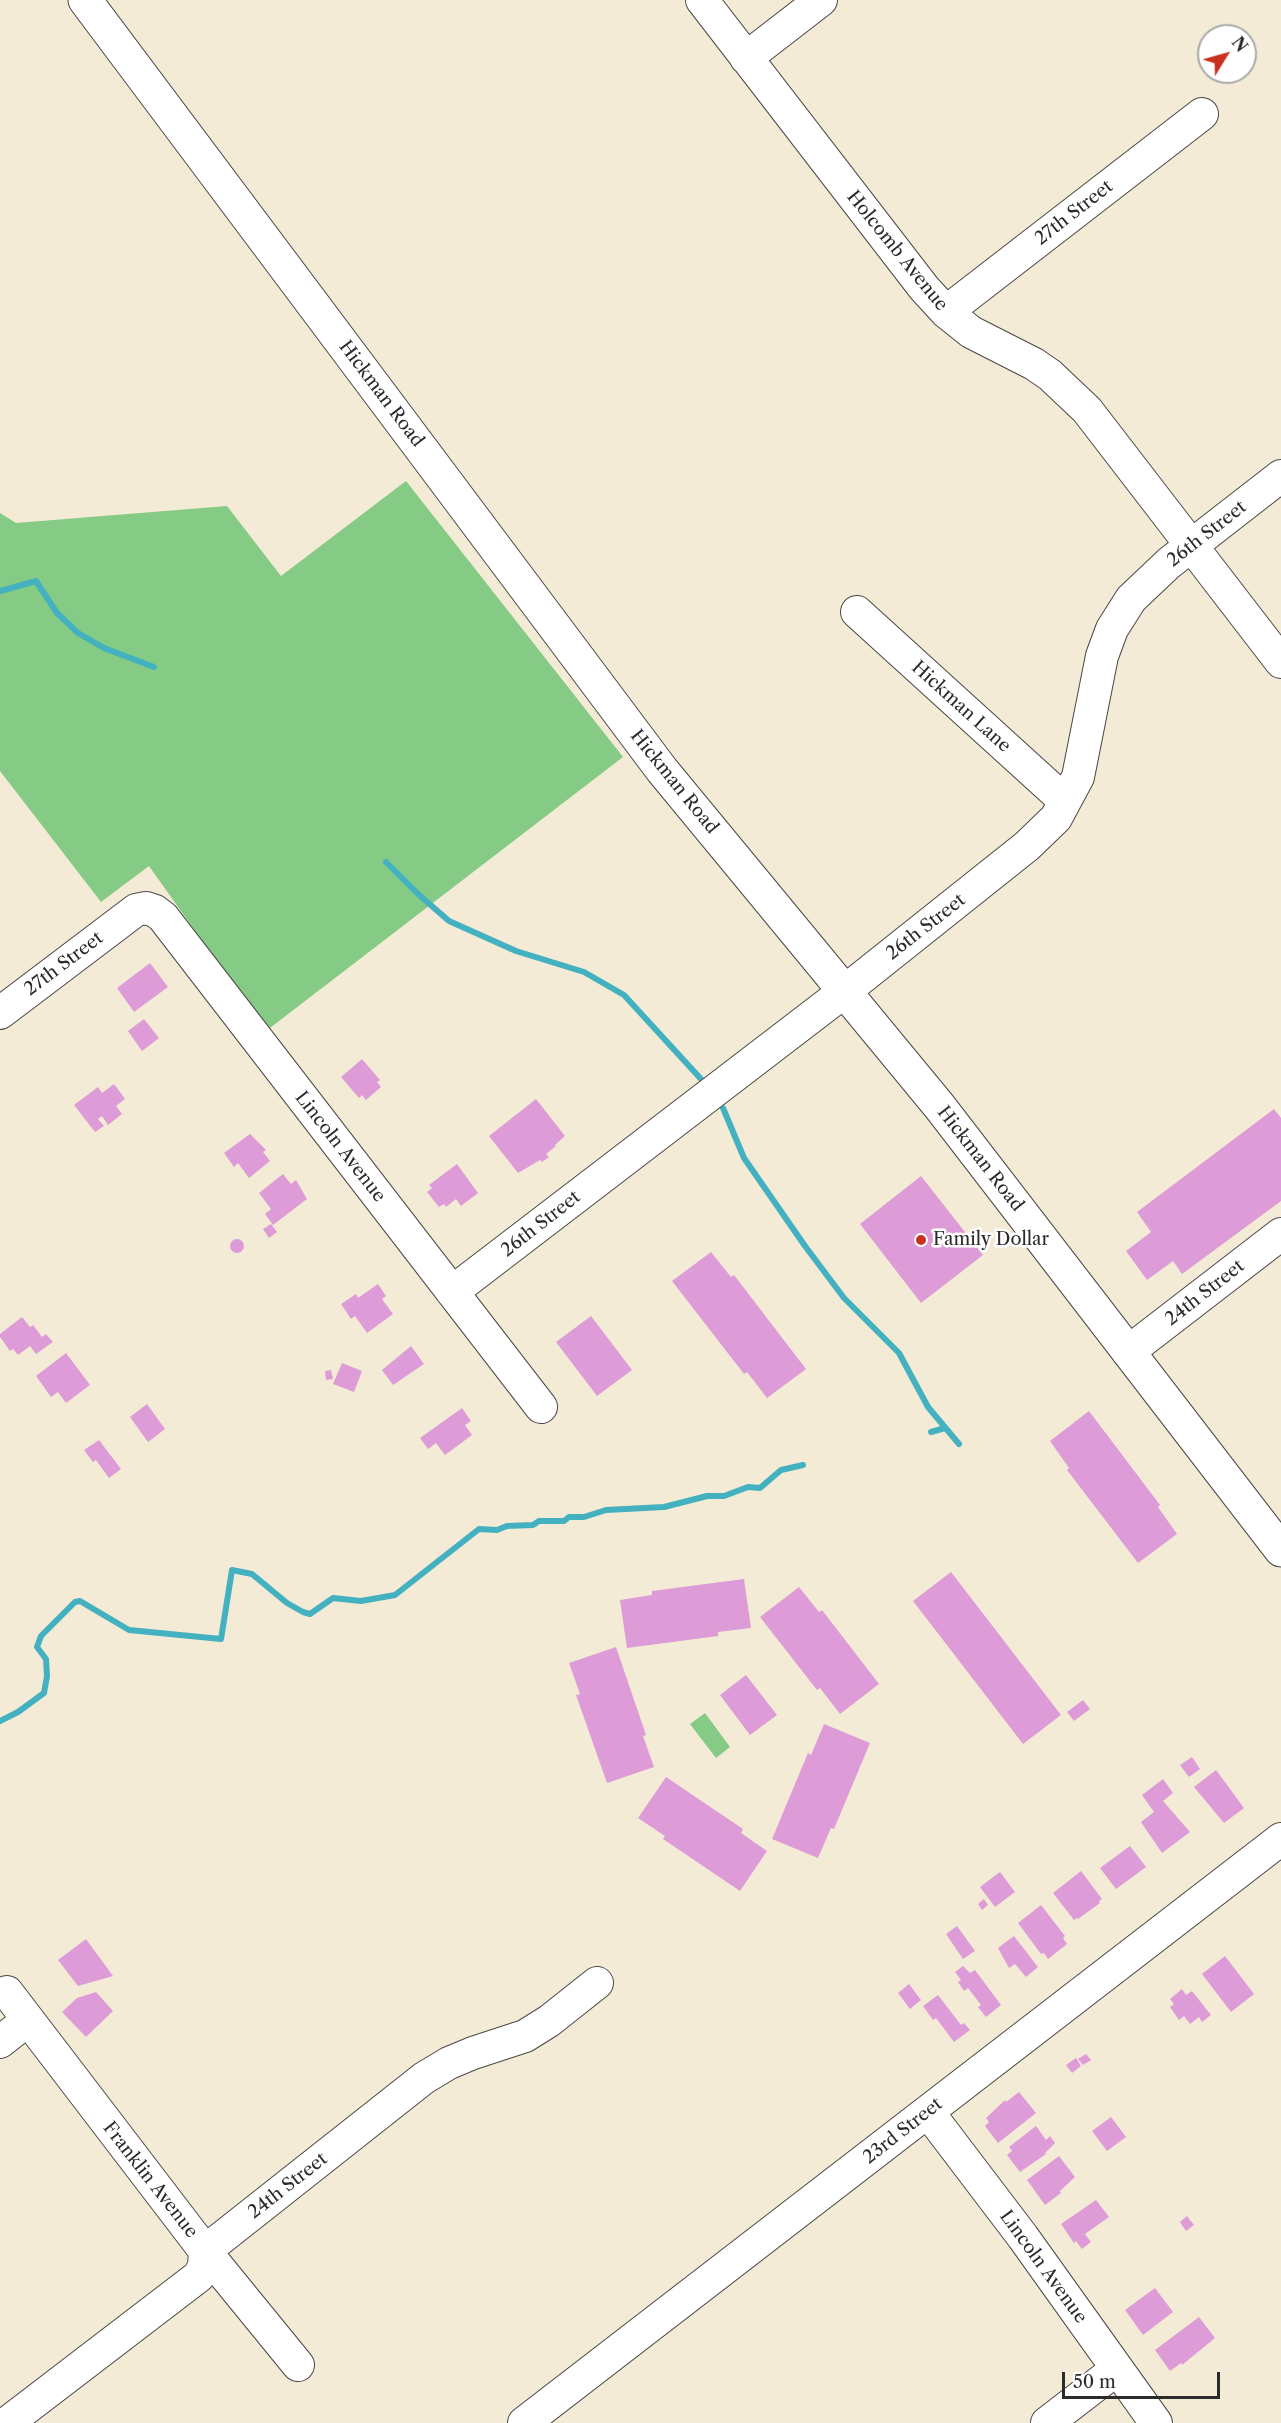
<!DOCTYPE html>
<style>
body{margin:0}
#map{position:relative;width:1281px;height:2423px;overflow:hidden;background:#f3ebd6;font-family:"Libre Caslon Text",serif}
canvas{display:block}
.north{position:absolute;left:1197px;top:24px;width:60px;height:60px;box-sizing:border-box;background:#fff;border:2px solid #aaa;border-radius:50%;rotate:53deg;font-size:16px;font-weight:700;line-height:24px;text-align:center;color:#2b2b2b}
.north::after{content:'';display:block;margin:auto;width:21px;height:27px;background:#c8321e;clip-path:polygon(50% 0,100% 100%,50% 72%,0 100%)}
.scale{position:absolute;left:1062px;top:2372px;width:158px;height:27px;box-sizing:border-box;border:3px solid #2b2b2b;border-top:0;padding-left:8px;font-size:18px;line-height:21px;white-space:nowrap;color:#2b2b2b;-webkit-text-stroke:4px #fff;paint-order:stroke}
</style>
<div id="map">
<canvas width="1281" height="2423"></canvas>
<div class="north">N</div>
<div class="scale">50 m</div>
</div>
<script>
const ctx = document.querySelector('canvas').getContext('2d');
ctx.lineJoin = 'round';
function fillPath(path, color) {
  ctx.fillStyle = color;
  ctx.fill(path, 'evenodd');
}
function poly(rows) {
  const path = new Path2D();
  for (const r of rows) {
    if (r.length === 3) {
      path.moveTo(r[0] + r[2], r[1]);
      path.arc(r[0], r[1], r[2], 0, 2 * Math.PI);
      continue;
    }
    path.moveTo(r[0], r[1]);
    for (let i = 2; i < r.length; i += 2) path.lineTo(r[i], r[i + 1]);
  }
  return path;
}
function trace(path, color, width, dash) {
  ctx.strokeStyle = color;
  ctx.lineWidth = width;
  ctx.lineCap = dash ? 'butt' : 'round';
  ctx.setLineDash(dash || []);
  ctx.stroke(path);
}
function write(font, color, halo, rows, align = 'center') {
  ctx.font = font + ' "Libre Caslon Text",serif';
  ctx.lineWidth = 5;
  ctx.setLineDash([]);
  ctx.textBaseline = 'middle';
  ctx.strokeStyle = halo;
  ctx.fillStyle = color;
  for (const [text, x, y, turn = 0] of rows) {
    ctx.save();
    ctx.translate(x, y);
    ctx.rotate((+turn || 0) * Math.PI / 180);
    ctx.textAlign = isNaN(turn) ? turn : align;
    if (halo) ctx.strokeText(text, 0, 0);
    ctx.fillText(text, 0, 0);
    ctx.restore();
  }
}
fillPath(poly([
 [406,481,623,757,266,1031,149,866,101,902,0,771,0,513,16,523,227,506,281,576],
 [705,1713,730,1747,716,1758,690,1724]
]), '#85cb85');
trace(poly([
 [0,591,36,581,57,613,78,633,104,648,154,667],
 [386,862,418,894,449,921,516,951,584,972,624,995,701,1079],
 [723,1108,744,1158,805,1246,844,1298,899,1353,928,1407,959,1444],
 [931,1432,945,1428],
 [0,1721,18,1712,44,1693,47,1676,46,1659,37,1647,41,1636,75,1602,80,1601,129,1630,221,1639,232,1570,252,1574,287,1603,303,1612,310,1614,333,1598,361,1601,395,1595,479,1529,497,1530,507,1526,533,1525,539,1521,564,1521,569,1517,584,1517,606,1510,664,1507,707,1496,724,1496,748,1487,760,1488,781,1470,803,1465]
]), '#43b1c0', 6);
fillPath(poly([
 [150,963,168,987,134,1012,117,988],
 [144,1019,159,1038,142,1051,128,1031],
 [362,1059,380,1080,377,1082,381,1087,366,1100,362,1095,359,1098,341,1077],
 [114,1084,125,1099,116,1106,122,1114,108,1125,102,1116,98,1119,104,1126,95,1132,74,1105,98,1087,102,1093],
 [536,1099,565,1136,555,1145,556,1146,546,1154,549,1157,542,1162,540,1160,518,1173,489,1136],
 [1274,1109,1281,1118,1281,1201,1182,1274,1173,1261,1147,1280,1126,1251,1151,1232,1137,1212],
 [250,1134,266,1150,263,1152,270,1161,249,1178,238,1163,234,1167,224,1153],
 [457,1164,478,1193,461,1206,456,1199,446,1207,444,1204,439,1207,427,1192,432,1188,429,1185],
 [283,1174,291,1184,296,1180,307,1199,273,1225,265,1214,271,1209,259,1193],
 [921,1176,983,1255,921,1303,860,1224],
 [271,1224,277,1232,269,1238,263,1229],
 [237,1246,7],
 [711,1252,731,1277,734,1275,806,1369,767,1398,747,1372,744,1374,672,1281],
 [378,1284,386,1296,382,1299,393,1314,367,1333,355,1316,351,1319,341,1304,356,1294,358,1298],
 [591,1316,632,1370,597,1396,556,1342],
 [22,1317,30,1327,33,1325,42,1337,46,1334,53,1342,36,1354,30,1346,18,1355,13,1349,10,1351,0,1337,0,1334],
 [411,1346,424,1364,393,1385,382,1370],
 [66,1353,90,1385,66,1403,58,1392,51,1397,36,1376],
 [342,1363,362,1371,354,1392,333,1384],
 [331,1370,333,1379,326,1380,325,1371],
 [147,1404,165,1429,148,1442,130,1417],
 [462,1408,471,1421,465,1425,472,1435,445,1455,436,1443,428,1449,420,1438],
 [1089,1411,1160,1505,1158,1507,1177,1534,1138,1563,1067,1470,1069,1468,1050,1441],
 [99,1440,121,1469,109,1478,96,1460,93,1462,84,1450],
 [951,1572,1061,1715,1023,1744,913,1601],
 [744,1579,751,1628,718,1632,718,1636,627,1648,620,1600,652,1595,652,1591],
 [799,1587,819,1612,822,1610,879,1684,840,1714,820,1688,817,1690,760,1617],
 [616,1647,646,1735,643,1736,654,1767,607,1783,576,1695,580,1694,569,1663],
 [746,1675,777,1715,750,1735,720,1695],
 [1083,1700,1090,1709,1074,1721,1067,1712],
 [824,1724,870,1743,834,1829,831,1828,818,1858,772,1839,808,1753,811,1755],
 [1192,1757,1200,1769,1189,1777,1180,1765],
 [1216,1770,1244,1808,1224,1823,1194,1787],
 [666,1777,743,1829,741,1833,767,1851,740,1891,663,1839,665,1836,638,1818],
 [1163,1779,1173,1793,1163,1801,1190,1832,1162,1853,1141,1822,1154,1812,1142,1795],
 [1130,1846,1146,1867,1116,1889,1100,1868],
 [1081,1871,1102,1899,1099,1901,1100,1903,1078,1919,1077,1918,1074,1920,1053,1893],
 [1000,1872,1015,1892,995,1907,980,1887],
 [984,1899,988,1905,982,1910,978,1904],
 [1041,1905,1065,1936,1063,1938,1067,1944,1048,1959,1044,1953,1041,1954,1018,1923],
 [957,1926,975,1951,963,1959,946,1934],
 [1014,1936,1038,1967,1026,1977,1015,1964,1009,1968,998,1948],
 [86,1939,113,1976,78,1986,58,1960],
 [1225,1956,1254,1994,1231,2012,1202,1974],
 [963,1966,970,1973,975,1970,1001,2005,986,2017,978,2007,981,2005,968,1988,964,1991,958,1982,961,1980,955,1972],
 [909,1984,921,2000,910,2009,898,1993],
 [1182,1989,1186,1995,1192,1991,1211,2015,1202,2022,1199,2017,1190,2024,1184,2016,1179,2020,1170,2007,1174,2004,1170,1999],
 [96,1992,113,2011,86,2037,62,2012,77,1998],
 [938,1995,961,2025,964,2023,970,2030,954,2042,936,2018,933,2020,923,2006],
 [1086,2054,1091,2060,1083,2065,1078,2059],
 [1076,2058,1081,2066,1072,2073,1066,2065],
 [1019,2092,1036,2113,998,2143,985,2126,989,2122,986,2118,1005,2100,1006,2102],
 [1111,2117,1126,2137,1107,2151,1092,2131],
 [1036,2126,1046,2140,1050,2136,1055,2143,1045,2153,1046,2154,1020,2172,1007,2155,1012,2151,1009,2147],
 [1059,2156,1075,2177,1060,2191,1061,2193,1045,2205,1027,2180],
 [1096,2200,1109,2217,1085,2234,1091,2242,1082,2249,1076,2241,1074,2243,1061,2224],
 [1187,2216,1194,2225,1186,2231,1180,2222],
 [1155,2288,1173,2312,1143,2335,1125,2310],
 [1199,2317,1215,2338,1182,2365,1181,2363,1170,2371,1155,2350]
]), '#dd9cd7');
const minor = poly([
 [702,0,924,288,946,312,971,332,1034,364,1050,375,1087,410,1281,662],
 [746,58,821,0],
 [946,312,1202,114],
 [857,612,1065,801],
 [0,1013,136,910,146,908,155,911,163,917,541,1407],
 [452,1292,845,991,1027,846,1056,818,1078,777,1102,656,1112,629,1131,599,1169,563,1281,476],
 [1128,1352,1281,1234],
 [7,1992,205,2251,298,2365],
 [0,2042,28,2020],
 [928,2112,1023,2237,1156,2423],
 [7,2423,199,2276,204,2266,205,2251,424,2078,449,2063,473,2053,525,2036,549,2021,597,1983],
 [524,2423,1281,1839],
 [1047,2423,1117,2369]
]);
const major = poly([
 [85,0,662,770,940,1107,1281,1550]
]);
trace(minor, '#494845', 34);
trace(major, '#494845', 35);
trace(minor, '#fff', 32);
trace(major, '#fff', 33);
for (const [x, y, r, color] of [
 [921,1240,6,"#c8321e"]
]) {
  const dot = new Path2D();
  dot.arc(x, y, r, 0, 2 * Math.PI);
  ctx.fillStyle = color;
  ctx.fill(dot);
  trace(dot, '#fff', 2);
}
write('18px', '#2b2b2b', '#fff', [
 ["27th Street",1074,213,-38],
 ["Holcomb Avenue",897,251,51],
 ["Hickman Road",381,394,53],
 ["26th Street",1207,534,-38],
 ["Hickman Lane",961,707,42],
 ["Hickman Road",674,782,51],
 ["26th Street",926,927,-38],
 ["27th Street",64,964,-37],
 ["Lincoln Avenue",340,1147,52],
 ["Hickman Road",980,1159,52],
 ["26th Street",541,1224,-38],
 ["24th Street",1205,1293,-38],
 ["23rd Street",903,2131,-38],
 ["Franklin Avenue",150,2180,52],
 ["24th Street",288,2186,-38],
 ["Lincoln Avenue",1043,2267,54]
]);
write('18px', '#2b2b2b', '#fff', [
 ["Family Dollar",933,1240]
], 'left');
</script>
